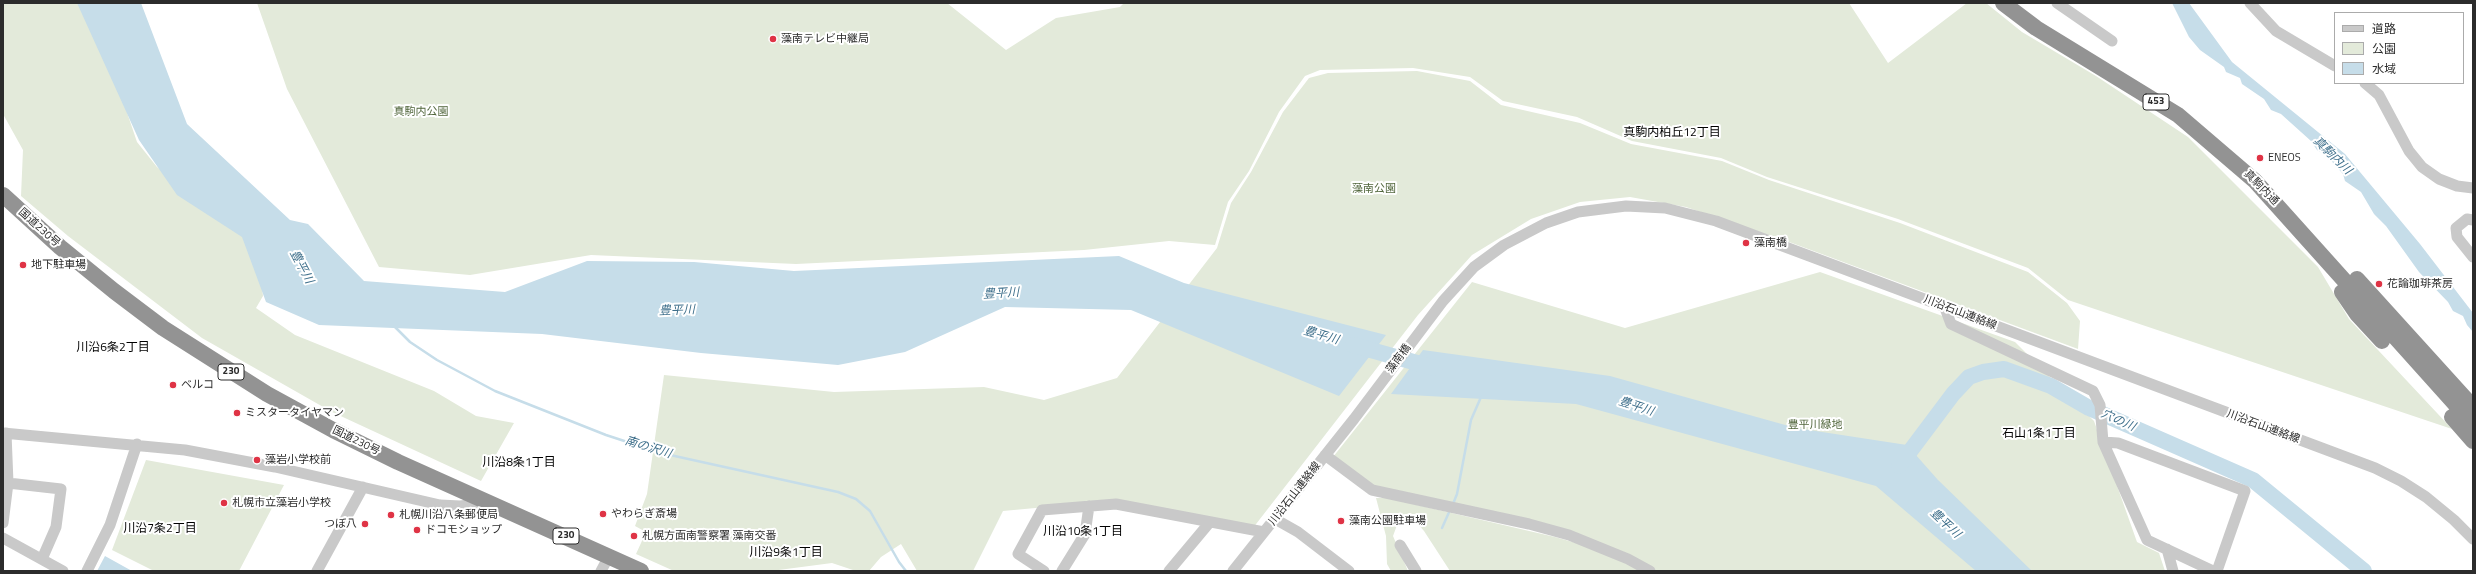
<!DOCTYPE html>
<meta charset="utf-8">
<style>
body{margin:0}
#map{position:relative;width:2476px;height:574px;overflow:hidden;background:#fff;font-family:"Titillium Web","Noto Sans JP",sans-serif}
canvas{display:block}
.frame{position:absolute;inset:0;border:4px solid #2c2c2c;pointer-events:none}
.legend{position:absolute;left:2334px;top:12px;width:130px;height:72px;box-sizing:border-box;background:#fff;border:1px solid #ababab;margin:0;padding:5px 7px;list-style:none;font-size:12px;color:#2c2c2c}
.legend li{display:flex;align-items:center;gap:8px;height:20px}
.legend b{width:20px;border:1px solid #ababab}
</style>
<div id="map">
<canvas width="2476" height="574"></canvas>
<div class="frame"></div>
<ul class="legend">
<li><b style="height:5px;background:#c9c9c9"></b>道路</li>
<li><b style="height:11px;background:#e3eada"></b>公園</li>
<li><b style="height:11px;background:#c6dde9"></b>水域</li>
</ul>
</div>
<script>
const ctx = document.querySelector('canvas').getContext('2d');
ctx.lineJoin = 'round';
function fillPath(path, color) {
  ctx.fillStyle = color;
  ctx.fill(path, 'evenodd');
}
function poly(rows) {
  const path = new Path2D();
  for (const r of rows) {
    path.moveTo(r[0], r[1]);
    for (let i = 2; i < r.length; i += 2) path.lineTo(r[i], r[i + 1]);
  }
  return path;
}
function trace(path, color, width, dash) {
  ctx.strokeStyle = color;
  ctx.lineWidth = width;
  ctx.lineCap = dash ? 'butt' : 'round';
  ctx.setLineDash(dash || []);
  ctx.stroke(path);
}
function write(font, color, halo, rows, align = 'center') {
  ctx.font = font + ' "Titillium Web","Noto Sans JP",sans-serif';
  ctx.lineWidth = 4;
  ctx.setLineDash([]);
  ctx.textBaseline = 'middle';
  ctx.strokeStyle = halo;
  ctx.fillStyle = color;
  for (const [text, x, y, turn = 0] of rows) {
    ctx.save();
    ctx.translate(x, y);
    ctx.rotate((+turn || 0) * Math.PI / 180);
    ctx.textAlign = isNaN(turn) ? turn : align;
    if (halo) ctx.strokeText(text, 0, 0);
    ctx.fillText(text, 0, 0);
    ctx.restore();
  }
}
fillPath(poly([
 [3,3,79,3,116,80,137,142,157,167,243,231,260,269,263,296,256,308,295,335,434,391,476,416,514,423,481,481,332,412,202,338,68,236,21,196,23,150,3,114],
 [257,3,947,3,1006,50,1056,18,1120,7,1124,3,1849,3,1888,63,1967,3,1986,3,2022,32,2096,76,2188,137,2318,267,2349,319,2452,429,2068,300,2028,268,1898,219,1767,177,1721,158,1632,141,1577,117,1503,101,1470,77,1413,68,1320,70,1305,76,1279,112,1249,171,1228,202,1215,245,1169,241,1084,250,796,264,591,255,470,275,379,267,287,89],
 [1417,71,1470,81,1501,105,1580,123,1631,144,1722,161,1769,180,1900,223,2028,272,2067,303,2080,321,2078,349,1792,243,1686,207,1630,197,1580,202,1531,219,1472,255,1418,315,1253,528,1154,509,1057,506,1003,511,973,571,917,571,901,544,881,557,869,571,856,571,832,563,771,571,674,571,636,554,646,532,635,526,647,494,664,375,834,392,984,387,1044,400,1117,378,1217,248,1231,203,1251,172,1283,112,1309,78,1328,73],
 [1820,272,2015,342,2094,421,2137,542,2159,553,2165,571,1656,571,1625,553,1376,488,1333,457,1472,282,1625,328],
 [146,460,284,485,239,571,154,571,112,550],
 [1376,498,1387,498,1555,537,1594,548,1643,571,1450,571,1424,531,1409,514,1400,517,1393,536,1408,571,1391,571,1387,564,1386,536]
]), '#e3eada');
fillPath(poly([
 [77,3,141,3,187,124,290,220,308,224,364,281,505,292,587,261,694,262,794,271,1119,256,1184,283,1386,335,1339,396,1131,310,1005,307,905,352,838,365,701,353,542,334,319,325,266,302,242,237,177,195,139,140],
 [2172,3,2189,3,2232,62,2345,154,2420,244,2473,313,2473,332,2467,325,2463,316,2453,311,2448,302,2419,272,2386,226,2374,214,2361,192,2345,181,2343,174,2327,156,2317,150,2311,141,2281,114,2271,110,2264,99,2242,84,2240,78,2226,72,2224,67,2200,50,2189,37],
 [1423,350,1610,376,1796,428,1907,445,1938,480,2032,571,1976,571,1876,486,1576,404,1391,394],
 [105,556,132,571,97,571]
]), '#c6dde9');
trace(poly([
 [394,326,410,342,437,360,495,391,606,435,661,453,838,492,856,499,870,511,899,562,906,571],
 [1453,504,1457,494,1471,420,1481,397],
 [1442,528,1450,510]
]), '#c6dde9', 2.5);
trace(poly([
 [1353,345,1435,368],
 [1899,466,1953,394,1969,377,1983,372,2004,369,2051,386,2089,408,2253,480,2364,571]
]), '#c6dde9', 16);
trace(poly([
 [2057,3,2112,41],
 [2250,3,2276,31,2335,66],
 [2365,83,2379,95,2409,151,2422,167,2439,179,2457,186,2473,188],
 [2473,220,2467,219,2456,228,2457,237,2473,257],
 [1945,308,1951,324,2093,391,2100,405,2103,442,2147,540,2213,571],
 [3,433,185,450,275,467,440,505,460,506,487,503],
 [2103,442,2118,443,2245,491,2217,571],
 [1325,455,1372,490,1529,524,1569,535,1628,559,1650,571],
 [8,483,61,489,56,527,42,559],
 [1275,519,1298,532,1349,571],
 [3,523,8,483,6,433],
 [3,538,63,571],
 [1400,545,1416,571],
 [2167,549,2173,571],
 [87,571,110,525,137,444],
 [317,571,363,487],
 [601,571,609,556],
 [1044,571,1018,554,1042,510,1116,504,1264,532],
 [1062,571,1085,534,1089,506],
 [1169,571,1210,522],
 [1233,571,1354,419,1443,301,1474,267,1504,245,1546,223,1578,212,1626,206,1665,208,1716,221,2375,468,2401,481,2426,497,2454,520,2473,539]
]), '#c9c9c9', 11);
trace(poly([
 [2003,3,2036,28,2178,115,2255,181,2473,424],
 [3,195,60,247,114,291,163,328,267,394,333,430,398,462,641,571],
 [2357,279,2473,407],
 [2342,292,2357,314,2382,341],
 [2452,417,2473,441]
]), '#939393', 16);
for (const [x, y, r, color] of [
 [773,39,4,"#df3345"],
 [2260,158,4,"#df3345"],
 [1746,243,4,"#df3345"],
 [23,265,4,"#df3345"],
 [2379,284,4,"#df3345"],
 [173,385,4,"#df3345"],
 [237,413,4,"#df3345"],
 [257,460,4,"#df3345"],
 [224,503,4,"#df3345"],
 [603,514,4,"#df3345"],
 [391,515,4,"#df3345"],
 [1341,521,4,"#df3345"],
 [365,524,4,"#df3345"],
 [417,530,4,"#df3345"],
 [634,536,4,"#df3345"]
]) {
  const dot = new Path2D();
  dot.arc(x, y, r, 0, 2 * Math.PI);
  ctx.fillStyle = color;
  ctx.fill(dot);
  trace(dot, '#fff', 1.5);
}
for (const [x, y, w] of [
 [2156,102,26],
 [231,372,26],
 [566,536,26]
]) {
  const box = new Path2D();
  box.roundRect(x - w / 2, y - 8, w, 16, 3);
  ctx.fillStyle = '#fff';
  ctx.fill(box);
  trace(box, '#2c2c2c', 1);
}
write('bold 10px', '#2c2c2c', null, [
 ["453",2156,102],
 ["230",231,372],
 ["230",566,536]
]);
write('11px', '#2c2c2c', '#fff', [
 ["藻南テレビ中継局",781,39],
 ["ENEOS",2268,158],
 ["藻南橋",1754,243],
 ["地下駐車場",31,265],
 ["花論珈琲茶房",2387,284],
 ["ベルコ",181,385],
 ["ミスタータイヤマン",245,413],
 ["藻岩小学校前",265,460],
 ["札幌市立藻岩小学校",232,503],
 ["やわらぎ斎場",611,514],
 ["札幌川沿八条郵便局",399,515],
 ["藻南公園駐車場",1349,521],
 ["つぼ八",357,524,"right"],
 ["ドコモショップ",425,530],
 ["札幌方面南警察署 藻南交番",642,536]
], 'left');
write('11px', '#51663c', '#fff', [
 ["真駒内公園",421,112],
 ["藻南公園",1374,189],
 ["豊平川緑地",1815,425]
]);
write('11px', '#2c2c2c', '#fff', [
 ["真駒内通",2261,188,45],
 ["国道230号",39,228,42],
 ["川沿石山連絡線",1960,313,21],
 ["藻南橋",1399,359,-53],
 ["川沿石山連絡線",2263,427,20],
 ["国道230号",356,441,26],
 ["川沿石山連絡線",1295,494,-52]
]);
write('12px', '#000', '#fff', [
 ["真駒内柏丘12丁目",1672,133],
 ["川沿6条2丁目",113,348],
 ["石山1条1丁目",2039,434],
 ["川沿8条1丁目",519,463],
 ["川沿7条2丁目",160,529],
 ["川沿10条1丁目",1083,532],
 ["川沿9条1丁目",786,553]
]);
write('italic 12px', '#3e6f8b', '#fff', [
 ["真駒内川",2332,156,44],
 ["豊平川",301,267,62],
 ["豊平川",1001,294,-3],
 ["豊平川",677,311,-2],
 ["豊平川",1321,336,16],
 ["豊平川",1636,407,18],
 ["穴の川",2118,421,24],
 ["南の沢川",648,448,17],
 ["豊平川",1945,524,43]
]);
</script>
